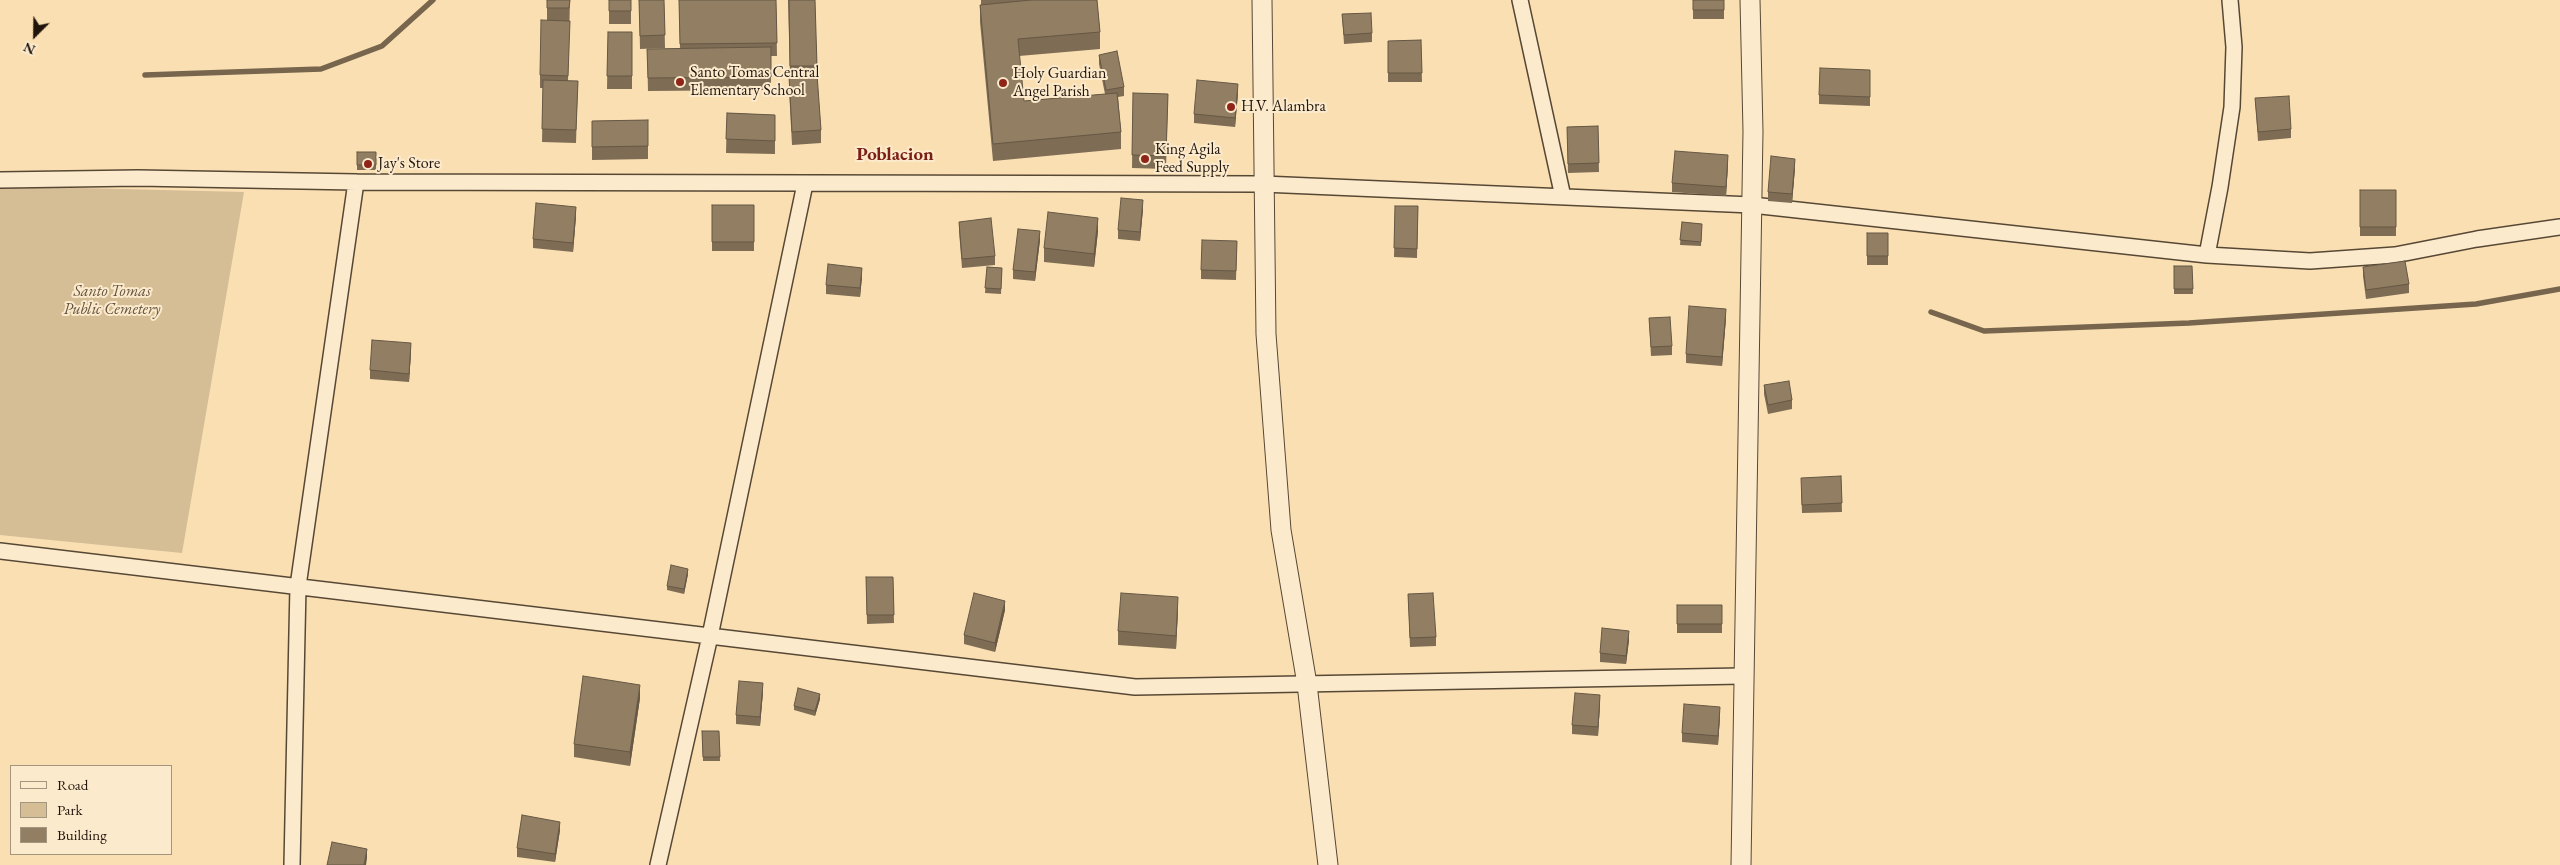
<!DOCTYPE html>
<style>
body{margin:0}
#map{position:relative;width:2560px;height:865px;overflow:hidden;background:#fadfb2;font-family:"EB Garamond",serif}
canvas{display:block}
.legend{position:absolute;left:10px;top:765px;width:162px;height:90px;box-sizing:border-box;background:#fceacd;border:1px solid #a4957f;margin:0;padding:6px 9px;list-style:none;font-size:15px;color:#21150b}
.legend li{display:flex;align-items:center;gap:10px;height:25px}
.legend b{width:25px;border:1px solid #a4957f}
.north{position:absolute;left:10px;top:10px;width:50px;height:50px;-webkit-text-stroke:4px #fceacd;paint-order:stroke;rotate:203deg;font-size:14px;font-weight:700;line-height:20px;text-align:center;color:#21150b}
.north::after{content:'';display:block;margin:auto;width:18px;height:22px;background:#21150b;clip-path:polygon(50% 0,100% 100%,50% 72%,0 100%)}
</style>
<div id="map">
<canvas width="2560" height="865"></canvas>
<ul class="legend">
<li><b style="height:6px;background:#fceacd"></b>Road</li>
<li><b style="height:14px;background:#d5bd96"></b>Park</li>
<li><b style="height:14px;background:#927e62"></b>Building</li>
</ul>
<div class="north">N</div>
</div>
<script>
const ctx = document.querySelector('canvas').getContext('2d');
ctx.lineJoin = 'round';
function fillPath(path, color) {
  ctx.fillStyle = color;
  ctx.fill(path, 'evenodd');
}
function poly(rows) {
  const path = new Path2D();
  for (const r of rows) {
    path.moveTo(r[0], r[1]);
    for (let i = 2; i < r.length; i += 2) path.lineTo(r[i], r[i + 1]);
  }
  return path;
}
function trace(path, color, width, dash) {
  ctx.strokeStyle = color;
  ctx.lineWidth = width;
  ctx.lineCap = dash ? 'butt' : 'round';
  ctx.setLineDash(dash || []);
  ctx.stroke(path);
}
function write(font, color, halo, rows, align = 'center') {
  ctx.font = font + ' "EB Garamond",serif';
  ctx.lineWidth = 4;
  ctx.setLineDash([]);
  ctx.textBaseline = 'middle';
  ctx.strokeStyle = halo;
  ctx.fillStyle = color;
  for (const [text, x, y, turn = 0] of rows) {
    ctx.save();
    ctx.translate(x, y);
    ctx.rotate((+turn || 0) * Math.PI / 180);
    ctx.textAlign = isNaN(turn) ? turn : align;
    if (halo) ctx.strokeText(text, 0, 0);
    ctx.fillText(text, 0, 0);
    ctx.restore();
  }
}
fillPath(poly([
 [0,186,244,192,182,553,0,535]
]), '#d5bd96');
trace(poly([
 [145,75,321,69,382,46,433,0],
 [1931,312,1984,331,2189,323,2476,304,2560,289]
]), '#77654d', 5.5);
const minor = poly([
 [1520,0,1563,197],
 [0,180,138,178,356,182,1263,184,1752,205,2207,255,2220,187,2232,107,2234,47,2230,0],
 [2207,255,2310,261,2395,255,2477,239,2560,227],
 [0,551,1135,687,1742,676],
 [292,865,298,586,356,182],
 [658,865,710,636,805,184]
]);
const tertiary = poly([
 [1262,0,1266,334,1281,530,1307,684,1328,865],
 [1741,865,1753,131,1750,0]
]);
trace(minor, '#574835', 18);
trace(tertiary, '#574835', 21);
trace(minor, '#fceacd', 15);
trace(tertiary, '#fceacd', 19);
fillPath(poly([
 [547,0,570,0,568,81,578,81,576,143,542,142,543,88,540,88,540,75,547,20],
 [609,0,631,0,631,24,609,24],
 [639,0,664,0,665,48,640,49],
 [679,0,776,0,777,56,771,56,771,90,648,91,647,49,680,49],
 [788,0,815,0,817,74,821,130,821,143,792,145,789,89,789,76,790,76],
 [981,0,1097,0,1100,32,1100,49,1019,56,1024,101,1105,94,1099,64,1099,55,1124,87,1124,96,1118,97,1121,132,1121,149,993,161,980,22,980,5,981,5],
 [1693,0,1724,0,1724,19,1693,19],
 [1342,14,1372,33,1372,42,1344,44],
 [608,32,632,32,632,89,607,89],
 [1421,40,1422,82,1388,82,1388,41],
 [1870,70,1870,106,1819,104,1819,95],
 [1133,93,1168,94,1166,169,1132,168],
 [1238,93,1235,127,1194,123,1194,114],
 [2255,98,2291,129,2291,138,2258,141],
 [727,113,775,115,775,154,726,153],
 [648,120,648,159,592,160,592,121],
 [1598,126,1599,172,1568,173,1567,127],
 [357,152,376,152,376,170,357,170],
 [1728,164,1726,196,1672,192,1672,183],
 [1795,168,1792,203,1768,201,1768,192],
 [2360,190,2396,227,2396,236,2360,236],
 [712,205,754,205,754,251,712,251],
 [1395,206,1418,206,1417,258,1394,257],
 [1143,209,1140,241,1118,239,1118,230],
 [576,216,573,252,533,248,533,239],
 [959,222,995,256,995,265,962,268,959,231],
 [1682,222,1702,224,1701,246,1680,245],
 [1098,231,1094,267,1044,262,1044,248],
 [1867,233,1888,233,1888,265,1867,265],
 [1040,240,1035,281,1013,279,1013,270],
 [1237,241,1236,280,1201,279,1201,270],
 [2174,266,2192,266,2193,294,2174,294],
 [987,267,1002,268,1001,294,985,293],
 [2363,267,2409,284,2409,293,2366,299,2363,276],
 [862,277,860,297,826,294,826,285],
 [1649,318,1672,346,1672,355,1651,356],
 [1726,318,1722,366,1686,363,1686,354],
 [411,352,409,382,370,379,370,370],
 [1764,385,1792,400,1792,409,1768,414,1764,394],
 [1841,476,1842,512,1802,513,1801,487],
 [688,574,684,594,667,590,667,586],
 [866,577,893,577,894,623,867,624],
 [1408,594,1436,637,1436,646,1410,647],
 [1677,605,1722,605,1722,633,1677,633],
 [1005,610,995,652,964,644,964,635],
 [1178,610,1176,649,1118,645,1118,631],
 [1629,640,1626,664,1600,662,1600,653],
 [763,692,760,726,736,724,736,715],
 [640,698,630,766,574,757,574,744],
 [820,699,815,716,794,710,794,706],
 [1600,704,1598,736,1572,734,1572,725],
 [1720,716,1718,745,1682,742,1682,733],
 [702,731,719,731,720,761,703,761],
 [560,830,555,862,517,857,517,848]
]), '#7e6c54');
fillPath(poly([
 [1238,84,1238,93,1235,127,1235,118],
 [1728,155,1728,164,1726,196,1726,187],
 [1795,159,1795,168,1792,203,1792,194],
 [1143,200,1143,209,1140,241,1140,232],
 [576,207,576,216,573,252,573,243],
 [1098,218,1098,231,1094,267,1094,254],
 [1040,231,1040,240,1035,281,1035,272],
 [862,268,862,277,860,297,860,288],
 [1726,309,1726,318,1722,366,1722,357],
 [411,343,411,352,409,382,409,374],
 [688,569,688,574,684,594,684,589],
 [1178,597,1178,610,1176,649,1176,636],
 [1005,601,1005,610,995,652,995,643],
 [1629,631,1629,640,1626,664,1626,656],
 [763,683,763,692,760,726,760,717],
 [640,685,640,698,630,766,630,752],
 [820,694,820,699,815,716,815,711],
 [1600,695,1600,704,1598,736,1598,727],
 [1720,707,1720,716,1718,745,1718,736],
 [560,822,560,830,555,862,555,854],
 [367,849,367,858,366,865,364,865]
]), '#665845');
const building = poly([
 [547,0,570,0,569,8,547,8,547,0],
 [609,0,631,0,631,11,609,11,609,0],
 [639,0,664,0,665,35,640,36,639,0],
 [679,0,776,0,777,43,680,44,679,0],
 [789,0,815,0,817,66,790,66,789,0],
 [1031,0,1097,0,1100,32,1018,39,1024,101,1117,93,1121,132,993,144,980,5,1031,0],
 [1693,0,1724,0,1724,10,1693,10,1693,0],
 [1371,13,1372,33,1344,35,1342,14,1371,13],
 [541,20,570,21,568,76,540,75,541,20],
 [608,32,632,32,632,76,607,76,608,32],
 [1421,40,1422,73,1388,73,1388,41,1421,40],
 [771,47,771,77,648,78,647,49,771,47],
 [1117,51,1124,87,1106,90,1099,55,1117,51],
 [1820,68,1870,70,1870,97,1819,95,1820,68],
 [817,74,821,130,792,132,789,76,817,74],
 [543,80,578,81,576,130,542,129,543,80],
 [1197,80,1238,84,1235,118,1194,114,1197,80],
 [1133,93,1168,94,1166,156,1132,155,1133,93],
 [2289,96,2291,129,2258,132,2255,98,2289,96],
 [727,113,775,115,775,141,726,139,727,113],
 [648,120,648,146,592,147,592,121,648,120],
 [1598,126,1599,163,1568,164,1567,127,1598,126],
 [1675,151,1728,155,1726,187,1672,183,1675,151],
 [357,152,376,152,376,165,357,165,357,152],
 [1771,156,1795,159,1792,194,1768,192,1771,156],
 [2360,190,2396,190,2396,227,2360,227,2360,190],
 [1121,198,1143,200,1140,232,1118,230,1121,198],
 [536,203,576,207,573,243,533,239,536,203],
 [712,205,754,205,754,242,712,242,712,205],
 [1395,206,1418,206,1417,249,1394,248,1395,206],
 [1048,212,1098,218,1094,254,1044,248,1048,212],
 [991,218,995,256,962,259,959,222,991,218],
 [1682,222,1702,224,1701,242,1680,240,1682,222],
 [1018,229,1040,231,1035,272,1013,270,1018,229],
 [1867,233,1888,233,1888,256,1867,256,1867,233],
 [1202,240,1237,241,1236,271,1201,270,1202,240],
 [2405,261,2409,284,2366,290,2363,267,2405,261],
 [828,264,862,268,860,288,826,285,828,264],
 [2174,266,2192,266,2193,289,2174,289,2174,266],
 [987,267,1002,268,1001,289,985,288,987,267],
 [1689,306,1726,309,1722,357,1686,354,1689,306],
 [1670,317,1672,346,1651,347,1649,318,1670,317],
 [372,340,411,343,409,374,370,370,372,340],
 [1789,381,1792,400,1768,405,1764,385,1789,381],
 [1841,476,1842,503,1802,505,1801,478,1841,476],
 [671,565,688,569,684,589,667,586,671,565],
 [866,577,893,577,894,615,867,615,866,577],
 [974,593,1005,601,995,643,964,635,974,593],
 [1121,593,1178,597,1176,636,1118,631,1121,593],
 [1433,593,1436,637,1410,638,1408,594,1433,593],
 [1677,605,1722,605,1722,624,1677,624,1677,605],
 [1602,628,1629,631,1626,656,1600,653,1602,628],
 [583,676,640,685,630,752,574,744,583,676],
 [739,681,763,683,760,717,736,715,739,681],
 [798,688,820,694,815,711,794,706,798,688],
 [1575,693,1600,695,1598,727,1572,725,1575,693],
 [1684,704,1720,707,1718,736,1682,733,1684,704],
 [702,731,719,731,720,757,703,757,702,731],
 [522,815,560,822,555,854,517,848,522,815],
 [332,842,367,849,364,865,327,865,332,842]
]);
fillPath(building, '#927e62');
trace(building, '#665845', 1);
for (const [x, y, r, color] of [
 [680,82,5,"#8f2418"],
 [1003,83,5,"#8f2418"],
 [1231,107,5,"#8f2418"],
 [1145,159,5,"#8f2418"],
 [368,164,5,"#8f2418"]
]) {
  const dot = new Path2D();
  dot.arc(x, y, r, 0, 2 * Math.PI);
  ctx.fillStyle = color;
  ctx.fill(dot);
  trace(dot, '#fceacd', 2);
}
write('16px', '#21150b', '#fceacd', [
 ["Santo Tomas Central",690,73],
 ["Elementary School",690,91],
 ["Holy Guardian",1013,74],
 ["Angel Parish",1013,92],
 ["H.V. Alambra",1241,107],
 ["King Agila",1155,150],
 ["Feed Supply",1155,168],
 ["Jay's Store",378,164]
], 'left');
write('italic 16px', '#60503c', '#fceacd', [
 ["Santo Tomas",112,292],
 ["Public Cemetery",112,310]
]);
write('bold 19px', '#7a1f14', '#fceacd', [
 ["Poblacion",895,155]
]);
</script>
